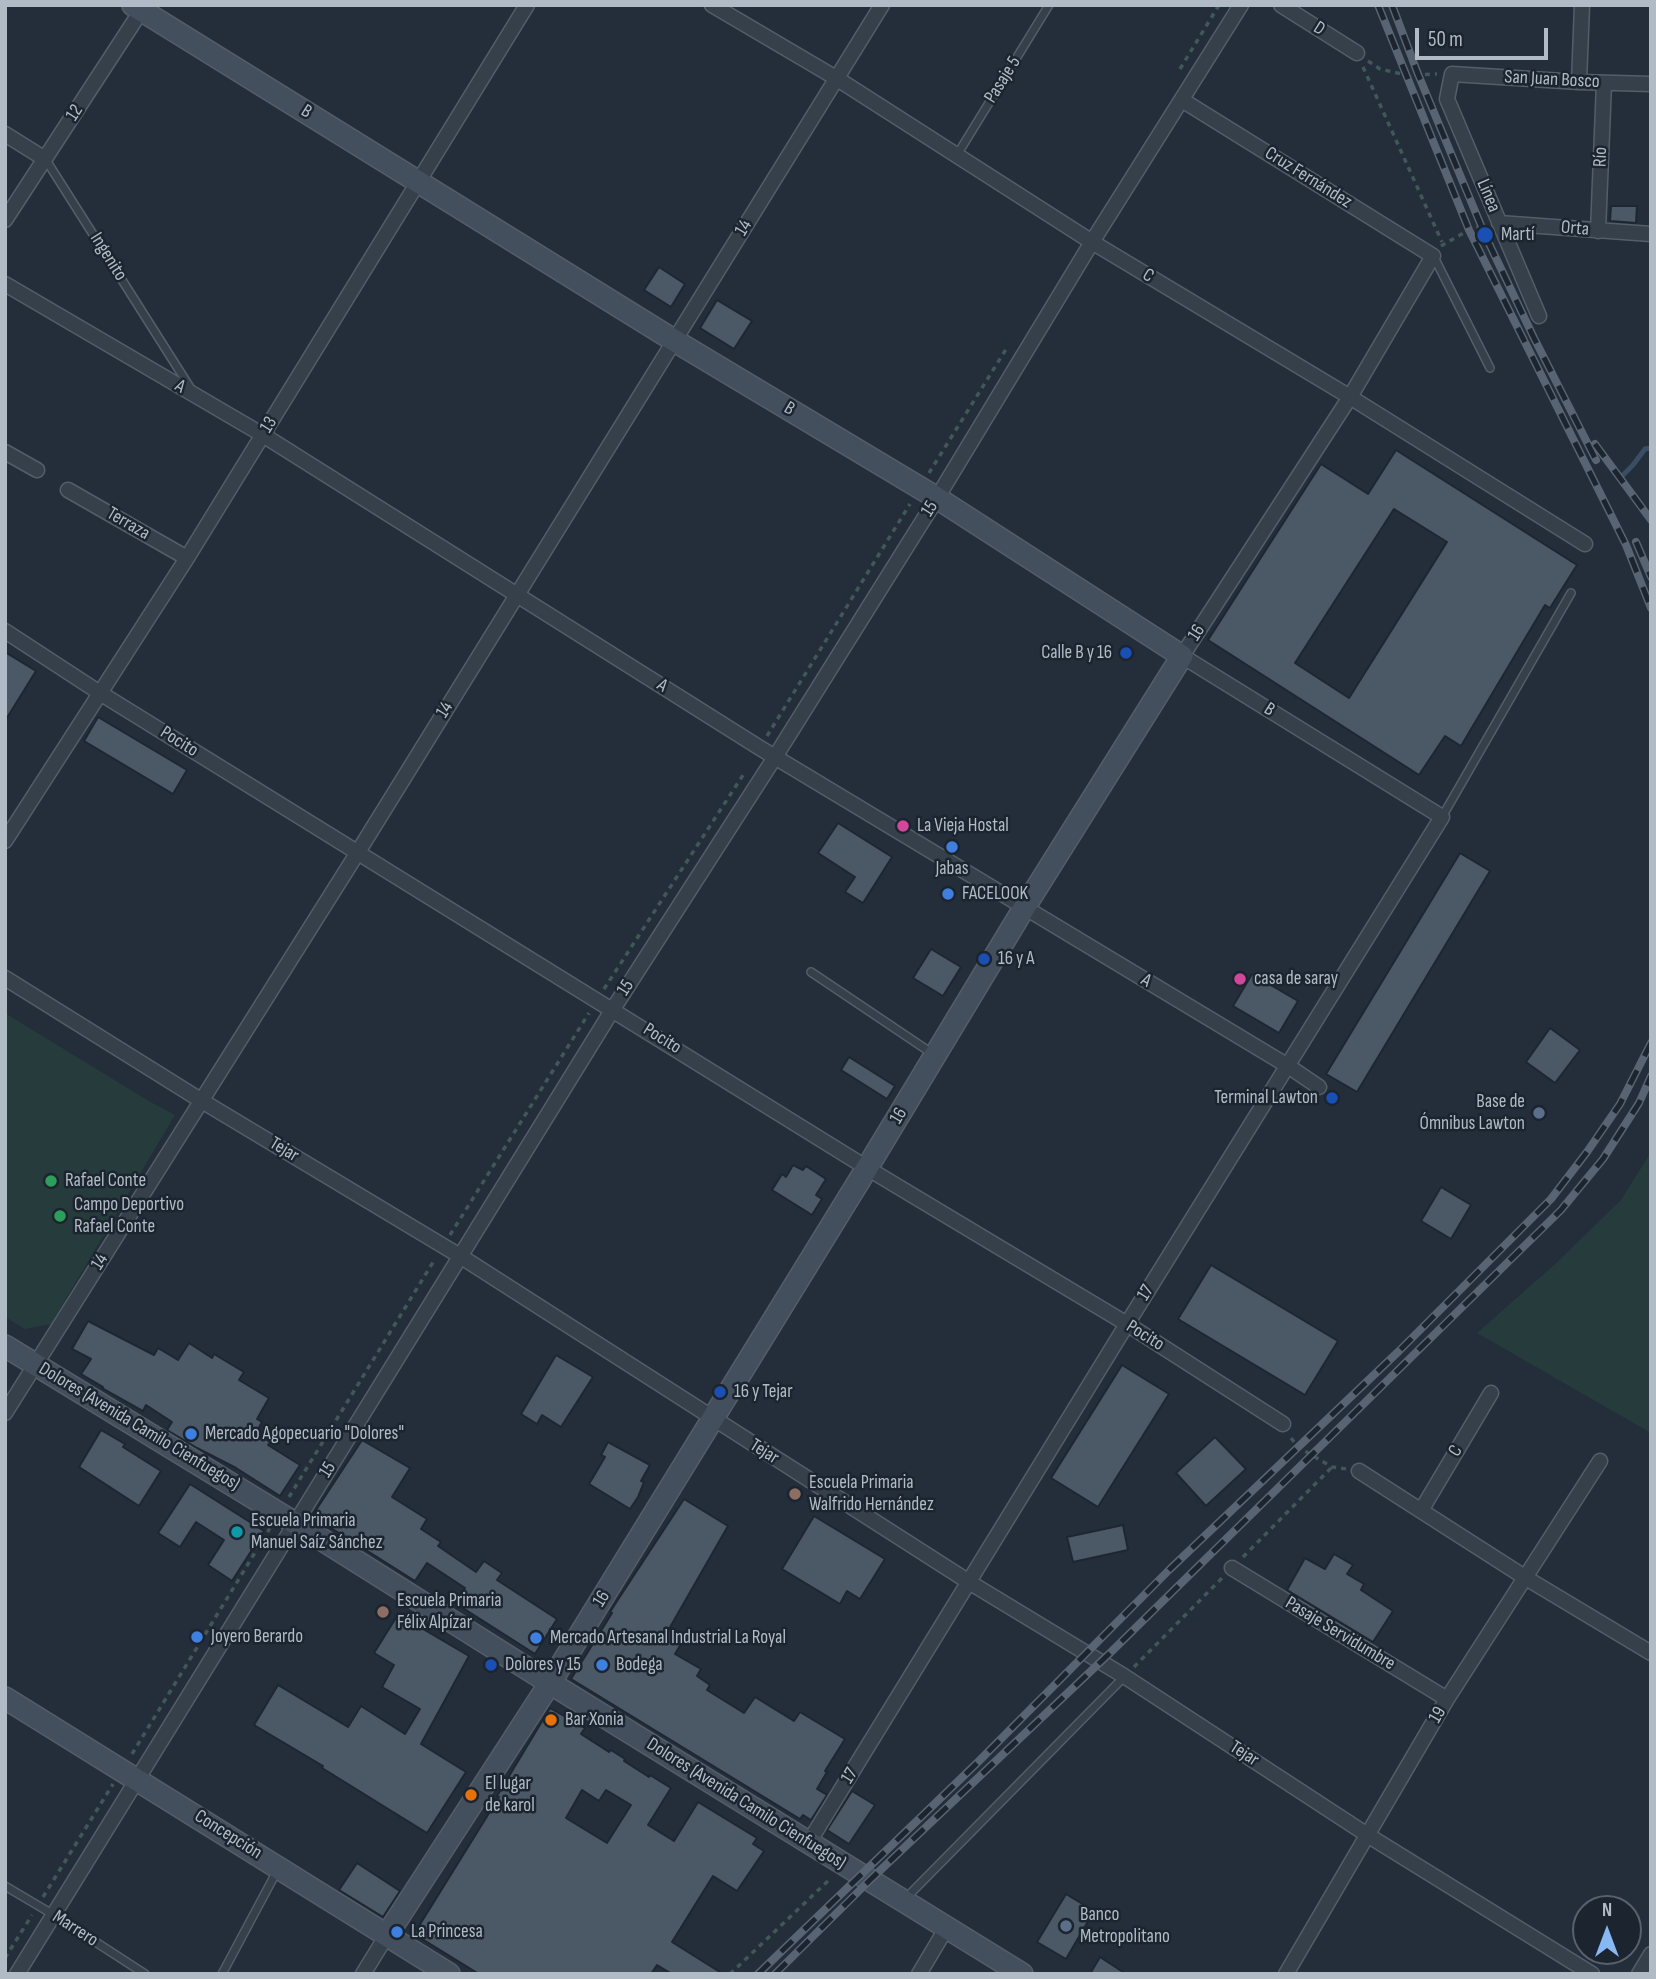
<!DOCTYPE html>
<meta charset="utf-8">
<style>
body{margin:0}
#map{position:relative;width:1656px;height:1979px;overflow:hidden;background:#232e3a;font-family:"Sofia Sans Condensed",sans-serif}
canvas{display:block}
.frame{position:absolute;inset:0;border:7px solid #b1bbc6;pointer-events:none}
.north{position:absolute;left:1572px;top:1895px;width:70px;height:70px;box-sizing:border-box;background:#1c252f;border:2px solid #58616b;border-radius:50%;rotate:0deg;font-size:19px;font-weight:700;line-height:28px;text-align:center;color:#b1bbc6}
.north::after{content:'';display:block;margin:auto;width:24px;height:32px;background:#88b8f4;clip-path:polygon(50% 0,100% 100%,50% 72%,0 100%)}
.scale{position:absolute;left:1415px;top:28px;width:133px;height:32px;box-sizing:border-box;border:4px solid #b1bbc6;border-top:0;padding-left:9px;font-size:21px;line-height:24px;white-space:nowrap;color:#b1bbc6;-webkit-text-stroke:5px #1c252f;paint-order:stroke}
</style>
<div id="map">
<canvas width="1656" height="1979"></canvas>
<div class="frame"></div>
<div class="north">N</div>
<div class="scale">50 m</div>
</div>
<script>
const ctx = document.querySelector('canvas').getContext('2d');
ctx.lineJoin = 'round';
function fillPath(path, color) {
  ctx.fillStyle = color;
  ctx.fill(path, 'evenodd');
}
function poly(rows) {
  const path = new Path2D();
  for (const r of rows) {
    path.moveTo(r[0], r[1]);
    for (let i = 2; i < r.length; i += 2) path.lineTo(r[i], r[i + 1]);
  }
  return path;
}
function trace(path, color, width, dash) {
  ctx.strokeStyle = color;
  ctx.lineWidth = width;
  ctx.lineCap = dash ? 'butt' : 'round';
  ctx.setLineDash(dash || []);
  ctx.stroke(path);
}
function write(font, color, halo, rows, align = 'center') {
  ctx.font = font + ' "Sofia Sans Condensed",sans-serif';
  ctx.lineWidth = 5;
  ctx.setLineDash([]);
  ctx.textBaseline = 'middle';
  ctx.strokeStyle = halo;
  ctx.fillStyle = color;
  for (const [text, x, y, turn = 0] of rows) {
    ctx.save();
    ctx.translate(x, y);
    ctx.rotate((+turn || 0) * Math.PI / 180);
    ctx.textAlign = isNaN(turn) ? turn : align;
    if (halo) ctx.strokeText(text, 0, 0);
    ctx.fillText(text, 0, 0);
    ctx.restore();
  }
}
fillPath(poly([
 [5,1013,147,1100,175,1115,51,1324,25,1329,5,1317],
 [1651,1152,1651,1433,1477,1333,1554,1265,1621,1200]
]), '#263b3c');
trace(poly([
 [1620,478,1633,465,1645,449,1651,448]
]), '#394d63', 5);
const building = poly([
 [1611,206,1637,206,1636,223,1610,221,1611,206],
 [659,267,685,284,671,307,644,290,659,267],
 [717,300,752,321,734,349,700,328,717,300],
 [1396,450,1577,565,1550,608,1545,605,1461,746,1445,736,1419,775,1208,640,1321,464,1368,494,1396,450],
 [1394,509,1447,542,1349,698,1295,663,1394,509],
 [5,652,36,671,5,721,5,652],
 [98,717,187,770,173,794,84,741,98,717],
 [838,823,892,857,863,903,845,892,855,877,818,853,838,823],
 [1460,853,1490,871,1357,1092,1326,1074,1460,853],
 [931,949,961,967,943,996,913,978,931,949],
 [1252,974,1298,1001,1279,1033,1233,1006,1252,974],
 [1550,1028,1580,1050,1555,1083,1526,1062,1550,1028],
 [849,1057,895,1086,887,1099,841,1070,849,1057],
 [793,1165,803,1170,806,1166,826,1179,816,1195,822,1199,812,1215,772,1190,782,1174,786,1177,793,1165],
 [1441,1187,1471,1205,1451,1239,1421,1221,1441,1187],
 [1211,1265,1338,1341,1305,1395,1178,1319,1211,1265],
 [88,1321,154,1355,158,1348,178,1360,189,1343,212,1358,214,1354,244,1372,239,1380,269,1398,257,1419,262,1422,256,1433,270,1442,268,1445,300,1465,280,1496,236,1468,197,1448,167,1430,172,1422,146,1405,143,1411,102,1388,103,1387,81,1374,91,1359,72,1349,88,1321],
 [556,1355,593,1377,561,1427,542,1415,537,1424,521,1414,556,1355],
 [1122,1365,1169,1394,1098,1507,1051,1478,1122,1365],
 [101,1430,125,1444,123,1447,161,1471,139,1506,79,1467,101,1430],
 [1215,1437,1246,1469,1206,1506,1176,1473,1215,1437],
 [362,1440,410,1468,392,1497,427,1519,421,1529,441,1542,438,1546,476,1572,484,1561,502,1573,497,1580,557,1619,535,1654,455,1603,465,1588,427,1563,415,1581,312,1516,362,1440],
 [608,1442,650,1465,641,1481,644,1482,638,1497,630,1509,589,1484,605,1457,601,1455,608,1442],
 [190,1484,264,1531,232,1581,208,1565,224,1540,196,1522,180,1547,158,1533,190,1484],
 [684,1499,728,1526,669,1629,684,1639,675,1654,701,1669,697,1676,710,1685,707,1690,744,1713,755,1697,794,1721,800,1712,845,1739,825,1771,827,1772,817,1789,827,1795,811,1820,803,1815,800,1819,571,1679,612,1613,610,1612,619,1598,684,1499],
 [814,1516,885,1559,860,1599,847,1591,840,1604,782,1569,814,1516],
 [1123,1525,1128,1550,1073,1562,1067,1537,1123,1525],
 [1334,1554,1353,1565,1347,1574,1364,1584,1361,1590,1393,1611,1373,1642,1287,1590,1305,1558,1325,1569,1334,1554],
 [397,1616,417,1628,418,1626,469,1656,421,1744,466,1772,427,1833,322,1768,323,1766,254,1725,278,1685,348,1727,361,1706,405,1734,420,1709,382,1687,394,1665,374,1653,397,1616],
 [550,1708,585,1728,581,1734,609,1752,611,1750,625,1759,624,1761,649,1777,650,1775,671,1788,648,1825,674,1841,698,1802,757,1838,753,1844,764,1851,737,1891,713,1876,672,1942,723,1974,672,1974,657,1965,651,1974,479,1974,414,1934,499,1797,497,1796,550,1708],
 [582,1790,599,1801,606,1790,631,1805,607,1843,566,1818,582,1790],
 [852,1791,875,1805,849,1844,827,1830,852,1791],
 [357,1863,400,1891,383,1917,339,1890,357,1863],
 [1066,1894,1094,1911,1066,1959,1037,1942,1066,1894],
 [1100,1957,1126,1974,1090,1974,1100,1957]
]);
fillPath(building, '#4b5865');
trace(building, '#1e2731', 2);
const lane = poly([
 [957,155,1049,5],
 [46,160,191,389],
 [1434,257,1490,368],
 [1442,817,1571,593],
 [811,972,933,1054],
 [5,1886,54,1915,145,1974],
 [906,1898,1124,1677],
 [222,1974,277,1871]
]);
const street = poly([
 [712,5,836,78,1092,242,1350,397,1585,544],
 [1281,5,1357,53],
 [1579,82,1582,5],
 [5,134,45,159],
 [5,220,141,11],
 [1499,223,1651,234],
 [1598,231,1604,83],
 [5,284,263,435,760,748,1288,1066,1319,1087],
 [1539,316,1447,99,1452,74,1579,82,1651,84],
 [5,452,37,470],
 [68,490,187,558],
 [5,631,100,693,867,1168,1127,1324,1283,1424],
 [5,841,187,558,527,5],
 [5,978,202,1101,460,1256,969,1582,1124,1676,1369,1836,1592,1974],
 [5,1413,358,852,882,5],
 [1359,1471,1526,1578,1651,1653],
 [1422,1509,1491,1393],
 [1232,1568,1447,1699],
 [809,1842,1127,1324,1442,817,1182,656,1350,397,1433,256,1182,100],
 [17,1974,613,1009,775,757,937,498,1092,242,1241,5],
 [363,1974,387,1935],
 [919,1974,947,1927],
 [1286,1974,1447,1699,1600,1461],
 [1639,1974,1651,1954]
]);
const secondary = poly([
 [133,5,675,341,937,498,1182,656,1024,908,867,1168,550,1683,387,1935],
 [5,1346,321,1539,550,1683,1022,1974],
 [5,1698,449,1974]
]);
trace(lane, '#545e68', 10);
trace(street, '#545e68', 17);
trace(secondary, '#545e68', 24);
trace(poly([
 [1368,61,1380,69,1406,75,1437,74],
 [1363,67,1442,242],
 [1180,69,1219,5],
 [1441,246,1469,230,1484,225],
 [929,473,1008,346],
 [767,736,910,504],
 [604,989,745,772],
 [450,1235,589,1013],
 [1291,1438,1298,1447,1332,1467,1347,1469],
 [289,1497,435,1259],
 [1243,1557,1332,1467],
 [1134,1667,1222,1578],
 [132,1754,270,1528],
 [43,1897,113,1784],
 [5,1958,32,1915],
 [730,1974,830,1879]
]), '#425758', 3.5, [5, 5]);
trace(lane, '#36404a', 7);
trace(street, '#36404a', 14);
trace(secondary, '#444f5d', 21);
const rail = poly([
 [1378,5,1469,230,1626,545,1651,608],
 [1392,5,1418,74,1485,235,1534,338,1596,460],
 [1595,444,1651,520],
 [1636,542,1651,577],
 [758,1974,977,1763,1169,1570,1399,1351,1551,1199,1587,1152,1620,1104,1651,1043],
 [775,1974,870,1880,1111,1652,1561,1210,1603,1159,1639,1103,1651,1076]
]);
trace(rail, '#586471', 8);
trace(rail, '#1c252f', 5, [16]);
for (const [x, y, r, color] of [
 [1485,235,9,"#1a4fb4"],
 [1126,653,7,"#1a4fb4"],
 [903,826,7,"#d1479c"],
 [952,847,7,"#3f7fe0"],
 [948,894,7,"#3f7fe0"],
 [984,959,7,"#1a4fb4"],
 [1240,979,7,"#d1479c"],
 [1332,1098,7,"#1a4fb4"],
 [1539,1113,7,"#5c6f8a"],
 [51,1181,7,"#2e9e5b"],
 [60,1216,7,"#2e9e5b"],
 [720,1392,7,"#1a4fb4"],
 [191,1434,7,"#3f7fe0"],
 [795,1494,7,"#8d6e63"],
 [237,1532,7,"#0f9aa8"],
 [383,1612,7,"#8d6e63"],
 [197,1637,7,"#3f7fe0"],
 [536,1638,7,"#3f7fe0"],
 [491,1665,7,"#1a4fb4"],
 [602,1665,7,"#3f7fe0"],
 [551,1720,7,"#e8710a"],
 [471,1795,7,"#e8710a"],
 [1066,1926,7,"#5c6f8a"],
 [397,1932,7,"#3f7fe0"]
]) {
  const dot = new Path2D();
  dot.arc(x, y, r, 0, 2 * Math.PI);
  ctx.fillStyle = color;
  ctx.fill(dot);
  trace(dot, '#1c252f', 2.5);
}
write('19px', '#b1bbc6', '#1c252f', [
 ["D",1319,29,32],
 ["Pasaje 5",1003,80,-58],
 ["San Juan Bosco",1552,80,3],
 ["B",306,112,32],
 ["12",75,113,-57],
 ["Río",1601,157,-88],
 ["Cruz Fernández",1308,178,32],
 ["Línea",1488,196,67],
 ["14",744,228,-59],
 ["Orta",1575,229,5],
 ["Ingenito",108,257,58],
 ["C",1148,276,31],
 ["A",180,387,30],
 ["B",789,409,31],
 ["13",269,425,-58],
 ["15",930,509,-58],
 ["Terraza",128,524,30],
 ["16",1197,633,-57],
 ["A",662,686,33],
 ["14",445,710,-58],
 ["B",1269,710,32],
 ["Pocito",179,742,32],
 ["A",1146,981,31],
 ["15",626,988,-57],
 ["Pocito",662,1039,32],
 ["16",899,1116,-59],
 ["Tejar",284,1150,31],
 ["14",100,1262,-58],
 ["17",1146,1293,-58],
 ["Pocito",1145,1336,32],
 ["Dolores (Avenida Camilo Cienfuegos)",139,1427,31],
 ["C",1456,1451,-59],
 ["Tejar",764,1452,32],
 ["15",328,1470,-58],
 ["16",602,1599,-58],
 ["Pasaje Servidumbre",1340,1634,31],
 ["19",1438,1715,-60],
 ["Tejar",1244,1754,33],
 ["17",850,1776,-58],
 ["Dolores (Avenida Camilo Cienfuegos)",746,1804,32],
 ["Concepción",228,1835,32],
 ["Marrero",75,1929,33]
]);
write('19px', '#b1bbc6', '#1c252f', [
 ["Martí",1501,235],
 ["Calle B y 16",1112,653,"right"],
 ["La Vieja Hostal",917,826],
 ["Jabas",952,869,"center"],
 ["FACELOOK",962,894],
 ["16 y A",998,959],
 ["casa de saray",1254,979],
 ["Terminal Lawton",1318,1098,"right"],
 ["Base de",1525,1102,"right"],
 ["Ómnibus Lawton",1525,1124,"right"],
 ["Rafael Conte",65,1181],
 ["Campo Deportivo",74,1205],
 ["Rafael Conte",74,1227],
 ["16 y Tejar",734,1392],
 ["Mercado Agopecuario \"Dolores\"",205,1434],
 ["Escuela Primaria",809,1483],
 ["Walfrido Hernández",809,1505],
 ["Escuela Primaria",251,1521],
 ["Manuel Saíz Sánchez",251,1543],
 ["Escuela Primaria",397,1601],
 ["Félix Alpízar",397,1623],
 ["Joyero Berardo",211,1637],
 ["Mercado Artesanal Industrial La Royal",550,1638],
 ["Dolores y 15",505,1665],
 ["Bodega",616,1665],
 ["Bar Xonia",565,1720],
 ["El lugar",485,1784],
 ["de karol",485,1806],
 ["Banco",1080,1915],
 ["Metropolitano",1080,1937],
 ["La Princesa",411,1932]
], 'left');
</script>
